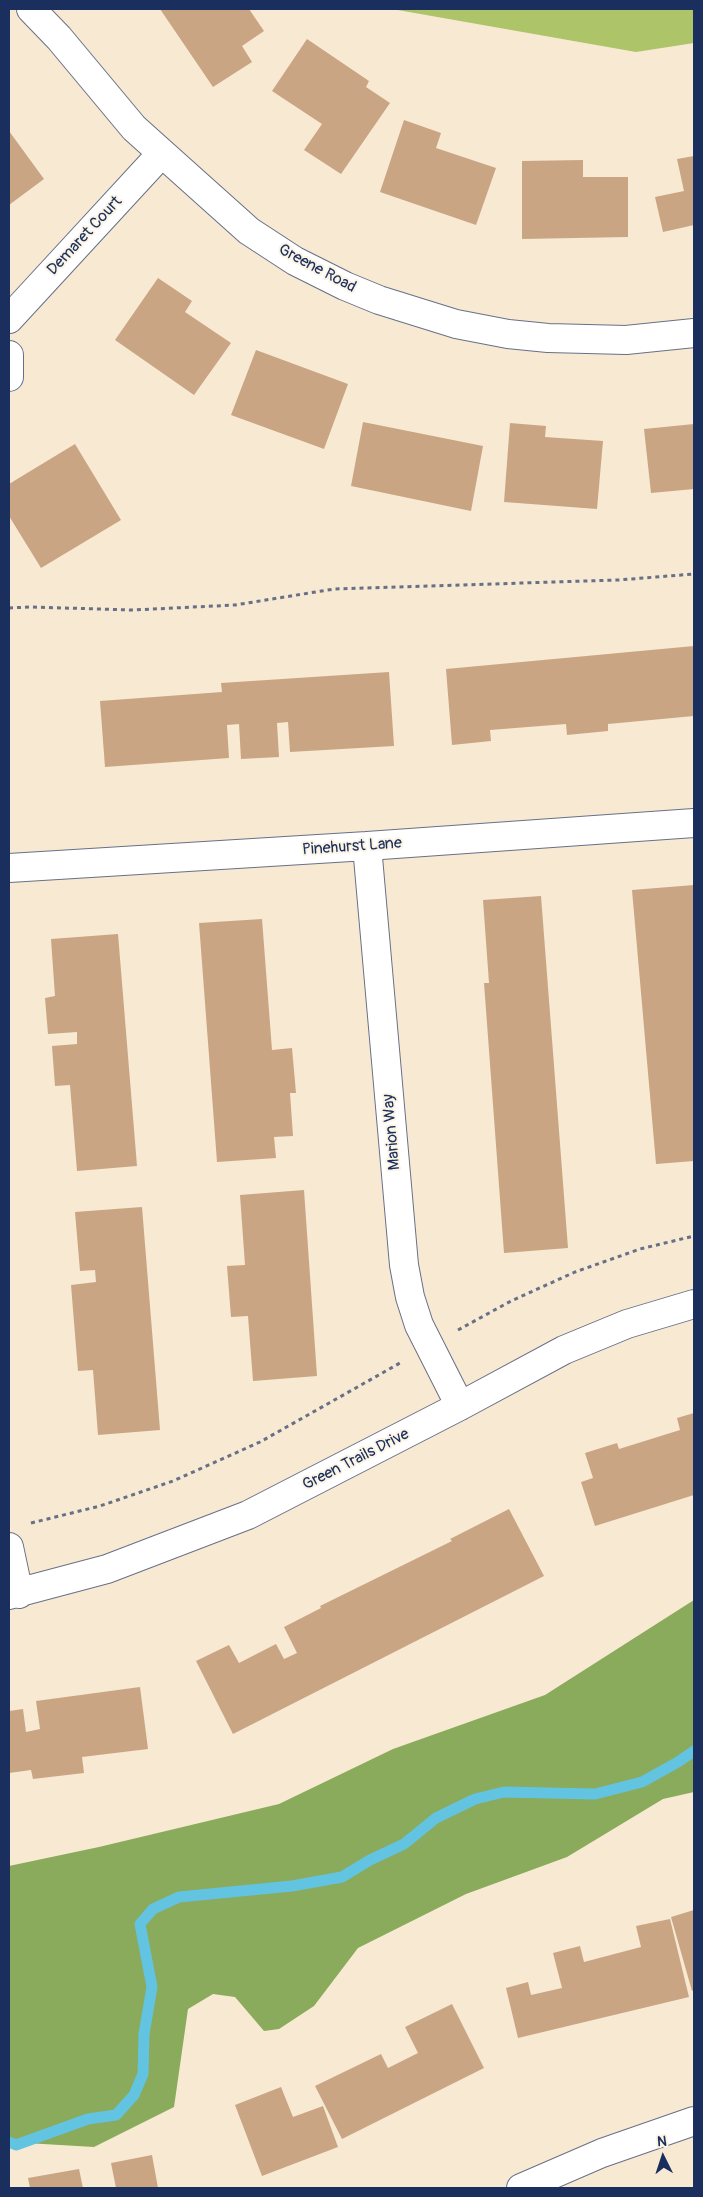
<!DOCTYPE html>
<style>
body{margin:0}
#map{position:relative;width:703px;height:2197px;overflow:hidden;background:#f8e9d2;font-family:Pangolin,sans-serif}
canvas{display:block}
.frame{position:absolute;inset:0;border:10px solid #1b2f5e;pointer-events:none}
.north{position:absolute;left:638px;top:2132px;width:50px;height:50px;-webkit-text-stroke:4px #fcf5e5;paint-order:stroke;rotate:356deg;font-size:14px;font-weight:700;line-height:20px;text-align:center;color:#1b2f5e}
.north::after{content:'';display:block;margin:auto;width:18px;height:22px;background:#1b2f5e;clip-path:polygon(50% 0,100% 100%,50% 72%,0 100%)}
</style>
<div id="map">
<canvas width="703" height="2197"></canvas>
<div class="frame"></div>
<div class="north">N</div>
</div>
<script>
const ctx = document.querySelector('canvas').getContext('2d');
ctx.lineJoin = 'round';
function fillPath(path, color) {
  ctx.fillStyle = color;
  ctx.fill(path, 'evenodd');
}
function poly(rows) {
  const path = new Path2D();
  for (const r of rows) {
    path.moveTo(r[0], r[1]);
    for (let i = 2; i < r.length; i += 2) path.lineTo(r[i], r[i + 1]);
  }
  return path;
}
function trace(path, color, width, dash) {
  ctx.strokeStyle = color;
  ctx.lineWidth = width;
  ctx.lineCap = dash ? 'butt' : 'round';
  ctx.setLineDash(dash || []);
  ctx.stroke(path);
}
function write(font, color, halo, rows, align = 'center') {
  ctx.font = font + ' Pangolin,sans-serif';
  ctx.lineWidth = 4;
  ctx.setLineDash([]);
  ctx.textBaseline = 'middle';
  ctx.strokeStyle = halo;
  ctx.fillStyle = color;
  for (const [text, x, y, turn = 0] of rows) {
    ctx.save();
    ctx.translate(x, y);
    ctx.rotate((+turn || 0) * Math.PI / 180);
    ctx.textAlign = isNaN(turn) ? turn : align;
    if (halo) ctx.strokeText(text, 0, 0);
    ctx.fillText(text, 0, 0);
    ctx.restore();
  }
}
fillPath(poly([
 [392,9,694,9,694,43,636,52]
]), '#aec468');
fillPath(poly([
 [694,1600,694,1792,663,1799,567,1857,466,1894,358,1948,314,2006,279,2029,264,2031,235,1997,213,1994,188,2009,174,2107,94,2147,9,2142,9,1866,99,1847,279,1804,393,1749,545,1695]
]), '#8aaa5c');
trace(poly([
 [9,2142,16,2145,88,2119,116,2115,134,2095,143,2074,144,2034,152,1987,140,1924,153,1909,179,1897,292,1886,342,1877,370,1860,404,1844,436,1818,475,1799,504,1792,595,1794,642,1782,678,1762,694,1751]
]), '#63c4e1', 11);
fillPath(poly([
 [160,9,249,9,264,31,242,46,252,62,213,87],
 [307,39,369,81,366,87,390,103,341,174,304,150,322,124,272,91],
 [404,120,441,133,436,148,496,168,476,225,380,192],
 [9,131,44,179,9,205],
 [694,156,694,225,663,232,655,197,684,191,677,159],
 [583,160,583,177,628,177,628,237,522,239,522,161],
 [158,278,192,301,185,312,231,343,194,395,115,340],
 [256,350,348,384,324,449,231,415],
 [363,422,483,446,471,511,351,486],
 [510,423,546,426,545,437,603,441,597,509,504,502],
 [694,424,694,489,651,493,644,429],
 [75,444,121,520,41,568,9,516,9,484],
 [694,646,694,716,608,724,608,731,567,735,566,724,490,730,491,741,452,745,446,669],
 [389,672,394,746,290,752,288,722,277,723,279,757,241,759,239,724,227,725,229,758,105,767,100,701,222,692,221,683],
 [694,885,694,1161,656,1164,632,890],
 [541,896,568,1248,504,1253,484,983,489,983,483,900],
 [262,919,272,1050,292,1048,296,1093,290,1093,293,1136,274,1137,276,1158,217,1162,199,923],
 [118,934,137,1166,77,1171,70,1085,55,1086,52,1046,77,1044,77,1032,48,1034,45,998,55,996,51,939],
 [304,1190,317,1376,253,1381,248,1316,231,1317,227,1266,245,1265,240,1195],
 [142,1207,160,1430,98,1435,93,1370,78,1371,71,1285,96,1282,95,1270,80,1271,75,1212],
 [694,1413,694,1495,595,1526,581,1482,593,1478,585,1453,617,1443,619,1449,680,1430,677,1418],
 [509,1509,544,1576,233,1734,196,1661,229,1645,239,1663,276,1644,284,1659,297,1653,284,1627,321,1608,320,1606,452,1541,450,1539],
 [140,1687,148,1749,82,1757,84,1773,33,1779,31,1770,9,1773,9,1711,23,1709,26,1732,40,1729,36,1701],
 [694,1910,694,1990,692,1991,671,1917],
 [670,1919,689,1997,518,2038,506,1988,528,1982,531,1995,562,1988,553,1953,580,1946,584,1962,641,1947,636,1926],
 [452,2004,484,2068,342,2139,315,2086,381,2054,388,2068,418,2053,405,2027],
 [281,2087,293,2117,323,2106,338,2147,262,2176,235,2105],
 [152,2155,158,2188,116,2188,111,2163],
 [79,2169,83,2188,30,2188,28,2178]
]), '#caa584');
const minor = poly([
 [31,9,59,38,134,128,249,231,295,261,345,286,379,300,456,324,508,334,548,338,626,340,694,333],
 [9,319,162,153],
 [9,355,9,377],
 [367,846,404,1265,410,1297,419,1325,460,1406],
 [9,868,367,846,694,823],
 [9,1547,19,1594],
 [9,1595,107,1569,248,1515,460,1406,564,1350,627,1324,694,1304],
 [521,2188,602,2153,694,2121]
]);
trace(minor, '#687087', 30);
trace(poly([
 [9,608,30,607,133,610,235,605,334,589,618,580,694,574],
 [458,1330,511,1301,575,1272,640,1249,694,1236],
 [31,1523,100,1506,173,1481,260,1442,400,1363]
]), '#687087', 3, [4, 4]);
trace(minor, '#fff', 28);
write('16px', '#1b2f5e', '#fcf5e5', [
 ["Demaret Court",85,236,-47],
 ["Greene Road",317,269,28],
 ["Pinehurst Lane",352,847,-4],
 ["Marion Way",392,1132,-95],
 ["Green Trails Drive",356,1460,-27]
]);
</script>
